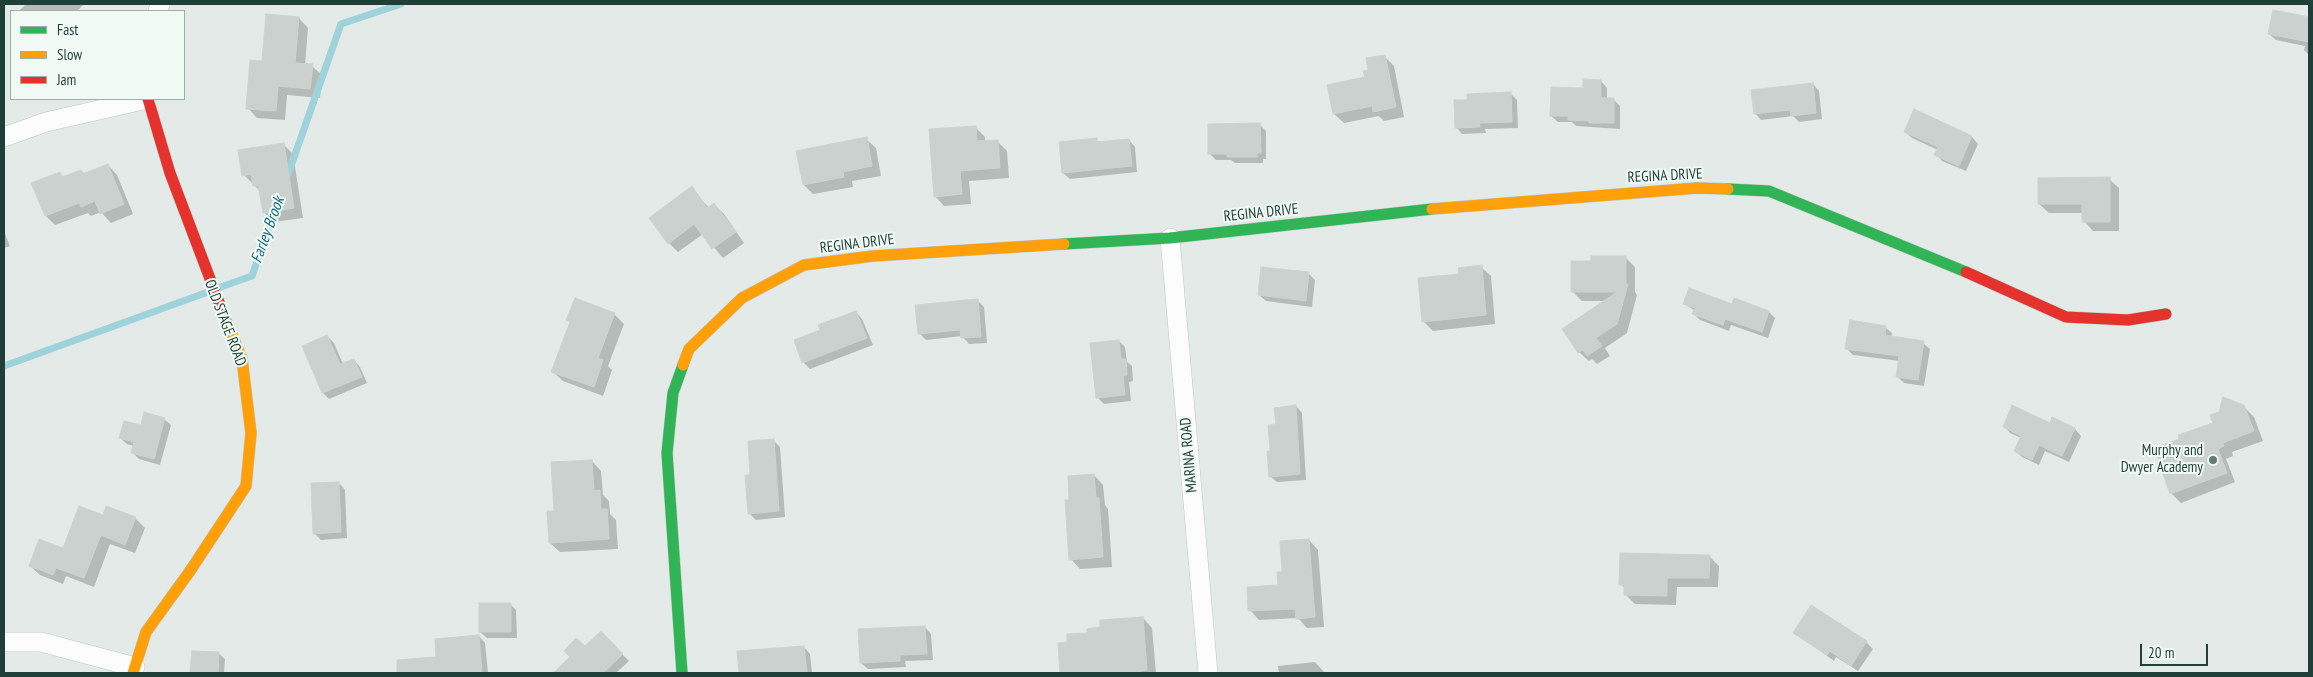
<!DOCTYPE html>
<style>
body{margin:0}
#map{position:relative;width:2313px;height:677px;overflow:hidden;background:#e3eae7;font-family:"PT Sans Narrow",sans-serif}
canvas{display:block}
.frame{position:absolute;inset:0;border:5px solid #1f3f37;pointer-events:none}
.legend{position:absolute;left:10px;top:10px;width:175px;height:90px;box-sizing:border-box;background:#f1f9f5;border:1px solid #9dafa9;margin:0;padding:6px 9px;list-style:none;font-size:15px;color:#1f3f37}
.legend li{display:flex;align-items:center;gap:10px;height:25px}
.legend b{width:25px;border:1px solid #9dafa9}
.scale{position:absolute;left:2140px;top:644px;width:68px;height:22px;box-sizing:border-box;border:2px solid #1f3f37;border-top:0;padding-left:6px;font-size:15px;line-height:18px;white-space:nowrap;color:#1f3f37;-webkit-text-stroke:4px #f1f9f5;paint-order:stroke}
</style>
<div id="map">
<canvas width="2313" height="677"></canvas>
<div class="frame"></div>
<ul class="legend">
<li><b style="height:6px;background:#30b455"></b>Fast</li>
<li><b style="height:6px;background:#ff9f0a"></b>Slow</li>
<li><b style="height:6px;background:#e5322d"></b>Jam</li>
</ul>
<div class="scale">20 m</div>
</div>
<script>
const ctx = document.querySelector('canvas').getContext('2d');
ctx.lineJoin = 'round';
function fillPath(path, color) {
  ctx.fillStyle = color;
  ctx.fill(path, 'evenodd');
}
function poly(rows) {
  const path = new Path2D();
  for (const r of rows) {
    path.moveTo(r[0], r[1]);
    for (let i = 2; i < r.length; i += 2) path.lineTo(r[i], r[i + 1]);
  }
  return path;
}
function trace(path, color, width, dash) {
  ctx.strokeStyle = color;
  ctx.lineWidth = width;
  ctx.lineCap = dash ? 'butt' : 'round';
  ctx.setLineDash(dash || []);
  ctx.stroke(path);
}
function write(font, color, halo, rows, align = 'center') {
  ctx.font = font + ' "PT Sans Narrow",sans-serif';
  ctx.lineWidth = 4;
  ctx.setLineDash([]);
  ctx.textBaseline = 'middle';
  ctx.strokeStyle = halo;
  ctx.fillStyle = color;
  for (const [text, x, y, turn = 0] of rows) {
    ctx.save();
    ctx.translate(x, y);
    ctx.rotate((+turn || 0) * Math.PI / 180);
    ctx.textAlign = isNaN(turn) ? turn : align;
    if (halo) ctx.strokeText(text, 0, 0);
    ctx.fillText(text, 0, 0);
    ctx.restore();
  }
}
fillPath(poly([
 [26,4,84,4,77,11,19,11],
 [2274,11,2309,18,2309,55,2304,50,2305,46,2276,40,2269,34],
 [299,18,308,28,305,65,312,66,322,75,320,98,287,95,285,120,257,118,248,108,263,62],
 [1384,56,1394,66,1404,117,1384,121,1379,116,1344,123,1334,114],
 [1601,81,1607,88,1607,100,1614,100,1620,106,1620,129,1576,126,1572,122,1558,122,1551,116,1584,89],
 [1813,84,1819,91,1822,119,1799,122,1793,116,1761,120,1755,113],
 [1510,93,1517,100,1518,128,1485,129,1486,133,1462,134,1456,127,1468,101],
 [1915,111,1972,137,1978,144,1966,171,1942,161,1936,154,1938,150,1912,138,1905,132],
 [1260,125,1266,131,1266,159,1263,159,1263,163,1235,163,1231,160,1216,160,1209,153],
 [975,127,985,137,985,142,997,141,1007,151,1009,178,969,181,971,204,944,206,935,196],
 [866,139,876,148,881,176,852,181,853,187,813,194,804,185],
 [1096,139,1099,143,1129,140,1135,147,1137,172,1070,179,1063,173],
 [283,144,293,154,303,218,274,222,264,212,261,192,244,175],
 [108,165,117,175,133,214,111,223,101,212,91,216,88,213,55,225,46,216,60,173,64,178,81,171,85,174],
 [2109,179,2119,188,2119,231,2093,231,2084,221,2084,213,2049,213,2039,204],
 [692,188,709,208,714,204,724,214,744,243,723,258,703,234,678,252,669,243],
 [4,231,10,246,4,248],
 [1625,257,1635,267,1635,292,1637,295,1627,333,1605,348,1610,356,1597,364,1592,359,1589,361,1579,352,1606,301,1582,301,1572,291,1593,262],
 [1481,267,1491,276,1495,324,1433,331,1424,322,1460,276],
 [1308,273,1315,280,1312,307,1266,301,1259,295],
 [977,300,984,307,987,343,969,344,962,336,926,340,919,333],
 [1685,304,1733,305,1769,312,1775,318,1768,338,1731,325,1729,331,1700,320,1694,314,1695,311],
 [856,312,862,319,873,345,810,369,803,362],
 [614,314,624,324,608,366,612,370,603,396,563,381,553,372,571,323,568,320],
 [1885,327,1892,333,1891,337,1923,343,1930,349,1924,386,1904,383,1897,376,1900,361,1853,355,1846,348],
 [327,336,334,343,343,364,354,360,360,367,367,383,329,399,323,393,303,346],
 [1119,341,1125,347,1127,362,1132,366,1133,381,1129,382,1131,401,1104,404,1097,397],
 [1296,406,1302,413,1306,480,1277,482,1270,476,1272,452,1277,426],
 [2244,407,2254,417,2263,441,2232,452,2233,456,2226,459,2235,482,2181,503,2171,493,2181,440,2215,424],
 [164,419,171,425,160,465,139,459,133,453,134,446,127,444,120,438,141,427],
 [2053,419,2075,429,2081,436,2069,462,2045,451,2039,465,2022,457,2015,451,2021,438,2010,433,2004,426,2050,424],
 [774,441,780,447,785,517,756,520,749,513,751,476],
 [592,461,601,471,603,495,609,501,610,514,616,520,618,549,560,552,550,543,555,512],
 [1094,475,1103,485,1105,505,1108,509,1112,567,1080,569,1071,559,1070,501],
 [339,483,345,490,347,538,321,540,314,533],
 [103,517,135,518,145,528,135,553,110,544,94,587,66,576,63,584,40,575,30,566,64,550],
 [1309,540,1318,550,1324,627,1307,628,1298,618,1259,620,1250,610,1279,586,1283,573],
 [1709,556,1719,566,1718,587,1677,587,1676,605,1635,604,1625,594,1625,589,1621,584],
 [510,604,516,610,517,638,487,638,480,632],
 [1811,606,1866,642,1873,649,1858,671,1836,657,1834,661,1794,632],
 [1143,618,1152,628,1156,673,1062,673,1059,644,1068,643,1088,634],
 [925,627,931,634,933,660,905,661,906,667,868,669,861,663],
 [601,633,629,661,616,673,570,673,563,666],
 [479,636,485,643,488,673,430,673,428,658,438,658],
 [804,647,810,654,812,673,740,673,738,652],
 [193,652,218,653,225,659,224,673,192,673],
 [1315,662,1325,673,1279,673,1278,666]
]), '#0003');
trace(poly([
 [286,180,341,24,401,4],
 [218,288,252,276,277,204],
 [4,366,208,292]
]), '#9fd3dc', 7);
const building = poly([
 [2273,10,2309,17,2309,42,2268,34,2273,10],
 [266,14,299,17,295,63,313,64,310,89,278,86,276,111,246,109,250,60,262,61,266,14],
 [1385,55,1396,107,1373,112,1372,106,1333,114,1327,85,1365,77,1363,71,1368,70,1366,58,1385,55],
 [1583,79,1601,80,1601,98,1614,98,1614,123,1589,123,1589,121,1568,120,1568,116,1550,116,1551,87,1583,88,1583,79],
 [1813,83,1816,113,1791,116,1790,110,1754,114,1751,90,1813,83],
 [1511,92,1512,122,1479,123,1480,127,1455,128,1454,100,1467,100,1467,94,1511,92],
 [1914,109,1972,136,1959,166,1934,155,1938,147,1904,132,1914,109],
 [1260,123,1261,153,1257,153,1257,157,1227,157,1227,154,1208,154,1208,124,1260,123],
 [976,126,977,141,998,140,1000,168,960,171,962,194,934,197,929,129,976,126],
 [867,137,872,166,843,172,844,177,803,185,796,151,867,137],
 [1097,138,1097,142,1129,139,1132,166,1062,173,1059,142,1097,138],
 [284,143,294,208,263,213,258,185,253,186,251,174,242,176,238,150,284,143],
 [108,164,124,204,100,214,95,201,81,207,79,203,45,216,31,183,60,172,62,177,81,170,83,174,108,164],
 [2110,177,2110,222,2082,222,2082,204,2038,204,2038,178,2110,177],
 [692,186,707,208,714,203,736,232,712,249,694,224,668,244,649,218,692,186],
 [1591,256,1626,256,1626,285,1628,284,1617,324,1596,338,1602,346,1587,356,1583,350,1578,353,1562,329,1617,292,1571,292,1571,261,1591,261,1591,256],
 [1482,265,1486,315,1422,322,1418,278,1459,274,1458,268,1482,265],
 [1261,267,1309,272,1306,301,1258,295,1261,267],
 [1689,288,1732,304,1734,298,1769,311,1762,332,1725,319,1723,325,1692,314,1695,308,1683,304,1689,288],
 [575,298,615,313,598,358,603,360,594,387,551,372,570,322,566,320,575,298],
 [978,299,981,337,961,338,960,330,918,334,915,305,978,299],
 [856,311,867,338,802,363,794,340,820,330,818,325,856,311],
 [1850,320,1886,326,1885,335,1924,341,1918,380,1896,377,1899,356,1845,349,1850,320],
 [327,335,340,364,354,359,362,377,322,393,302,346,327,335],
 [1119,340,1121,359,1126,359,1127,375,1123,376,1125,395,1096,398,1090,343,1119,340],
 [2223,397,2244,405,2254,431,2223,443,2224,446,2218,449,2227,473,2170,494,2154,448,2179,439,2178,435,2213,423,2210,415,2219,412,2223,397],
 [1296,405,1300,474,1269,477,1267,451,1270,451,1268,425,1276,424,1274,408,1296,405],
 [2012,405,2050,423,2052,417,2075,428,2062,456,2039,445,2032,460,2014,451,2021,436,2003,427,2012,405],
 [144,412,165,418,154,459,131,453,134,442,119,438,124,421,141,425,144,412],
 [774,439,779,511,748,514,745,475,750,475,748,441,774,439],
 [592,460,594,491,600,490,601,509,607,509,609,539,549,543,547,511,554,511,551,462,592,460],
 [1094,474,1096,498,1099,498,1103,557,1069,560,1065,500,1069,500,1068,476,1094,474],
 [339,482,341,532,313,534,311,483,339,482],
 [79,506,103,515,106,506,136,517,125,545,101,535,84,578,56,568,53,575,29,566,39,539,63,548,79,506],
 [1309,539,1315,617,1296,619,1295,609,1248,611,1247,587,1278,585,1277,572,1282,572,1280,541,1309,539],
 [1620,553,1710,555,1709,578,1667,578,1667,596,1624,595,1624,585,1619,585,1620,553],
 [479,603,511,603,511,632,479,632,479,603],
 [1811,605,1867,641,1851,666,1830,651,1827,655,1793,633,1811,605],
 [1143,617,1147,670,1135,672,1135,673,1060,673,1058,643,1067,642,1067,634,1087,633,1087,629,1100,627,1100,620,1143,617],
 [925,626,927,654,900,655,900,661,860,663,858,629,925,626],
 [601,631,623,654,603,673,553,673,570,657,564,651,576,638,585,646,601,631],
 [479,635,482,673,397,673,397,660,436,657,435,639,479,635],
 [804,646,807,673,739,673,737,651,804,646],
 [192,651,219,652,218,673,190,673,192,651]
]);
fillPath(building, '#cad1ce');
trace(building, '#ccd3d0', 1);
const street = poly([
 [158,11,160,4],
 [4,137,46,122,147,99],
 [1170,238,1208,673],
 [4,642,41,642,135,667]
]);
const fast = poly([
 [1728,189,1769,191,1966,272],
 [1064,244,1170,238,1432,209],
 [682,673,667,453,673,393,683,365]
]);
const slow = poly([
 [1432,209,1697,188,1728,189],
 [683,365,689,349,742,298,804,265,873,256,1064,244],
 [133,673,146,632,190,571,246,486,251,433,242,359,223,313]
]);
const jam = poly([
 [148,99,170,173,223,313],
 [1966,272,2066,317,2128,320,2166,314]
]);
trace(street, '#c0c7c4', 20);
trace(fast, '#bec8c4', 12);
trace(slow, '#bec8c4', 12);
trace(jam, '#bec8c4', 12);
trace(street, '#fbfcfb', 19);
trace(fast, '#30b455', 11);
trace(slow, '#ff9f0a', 11);
trace(jam, '#e5322d', 11);
for (const [x, y, r, color] of [
 [2213,460,5,"#647b75"]
]) {
  const dot = new Path2D();
  dot.arc(x, y, r, 0, 2 * Math.PI);
  ctx.fillStyle = color;
  ctx.fill(dot);
  trace(dot, '#f1f9f5', 2);
}
write('15px', '#1f3f37', '#f1f9f5', [
 ["REGINA DRIVE",1665,176,-3],
 ["REGINA DRIVE",1261,213,-6],
 ["REGINA DRIVE",857,244,-7],
 ["OLD STAGE ROAD",225,323,69],
 ["MARINA ROAD",1189,455,-95]
]);
write('15px', '#1f3f37', '#f1f9f5', [
 ["Murphy and",2203,451],
 ["Dwyer Academy",2203,468]
], 'right');
write('italic 16px', '#136c81', '#f1f9f5', [
 ["Farley Brook",268,230,-70]
]);
</script>
